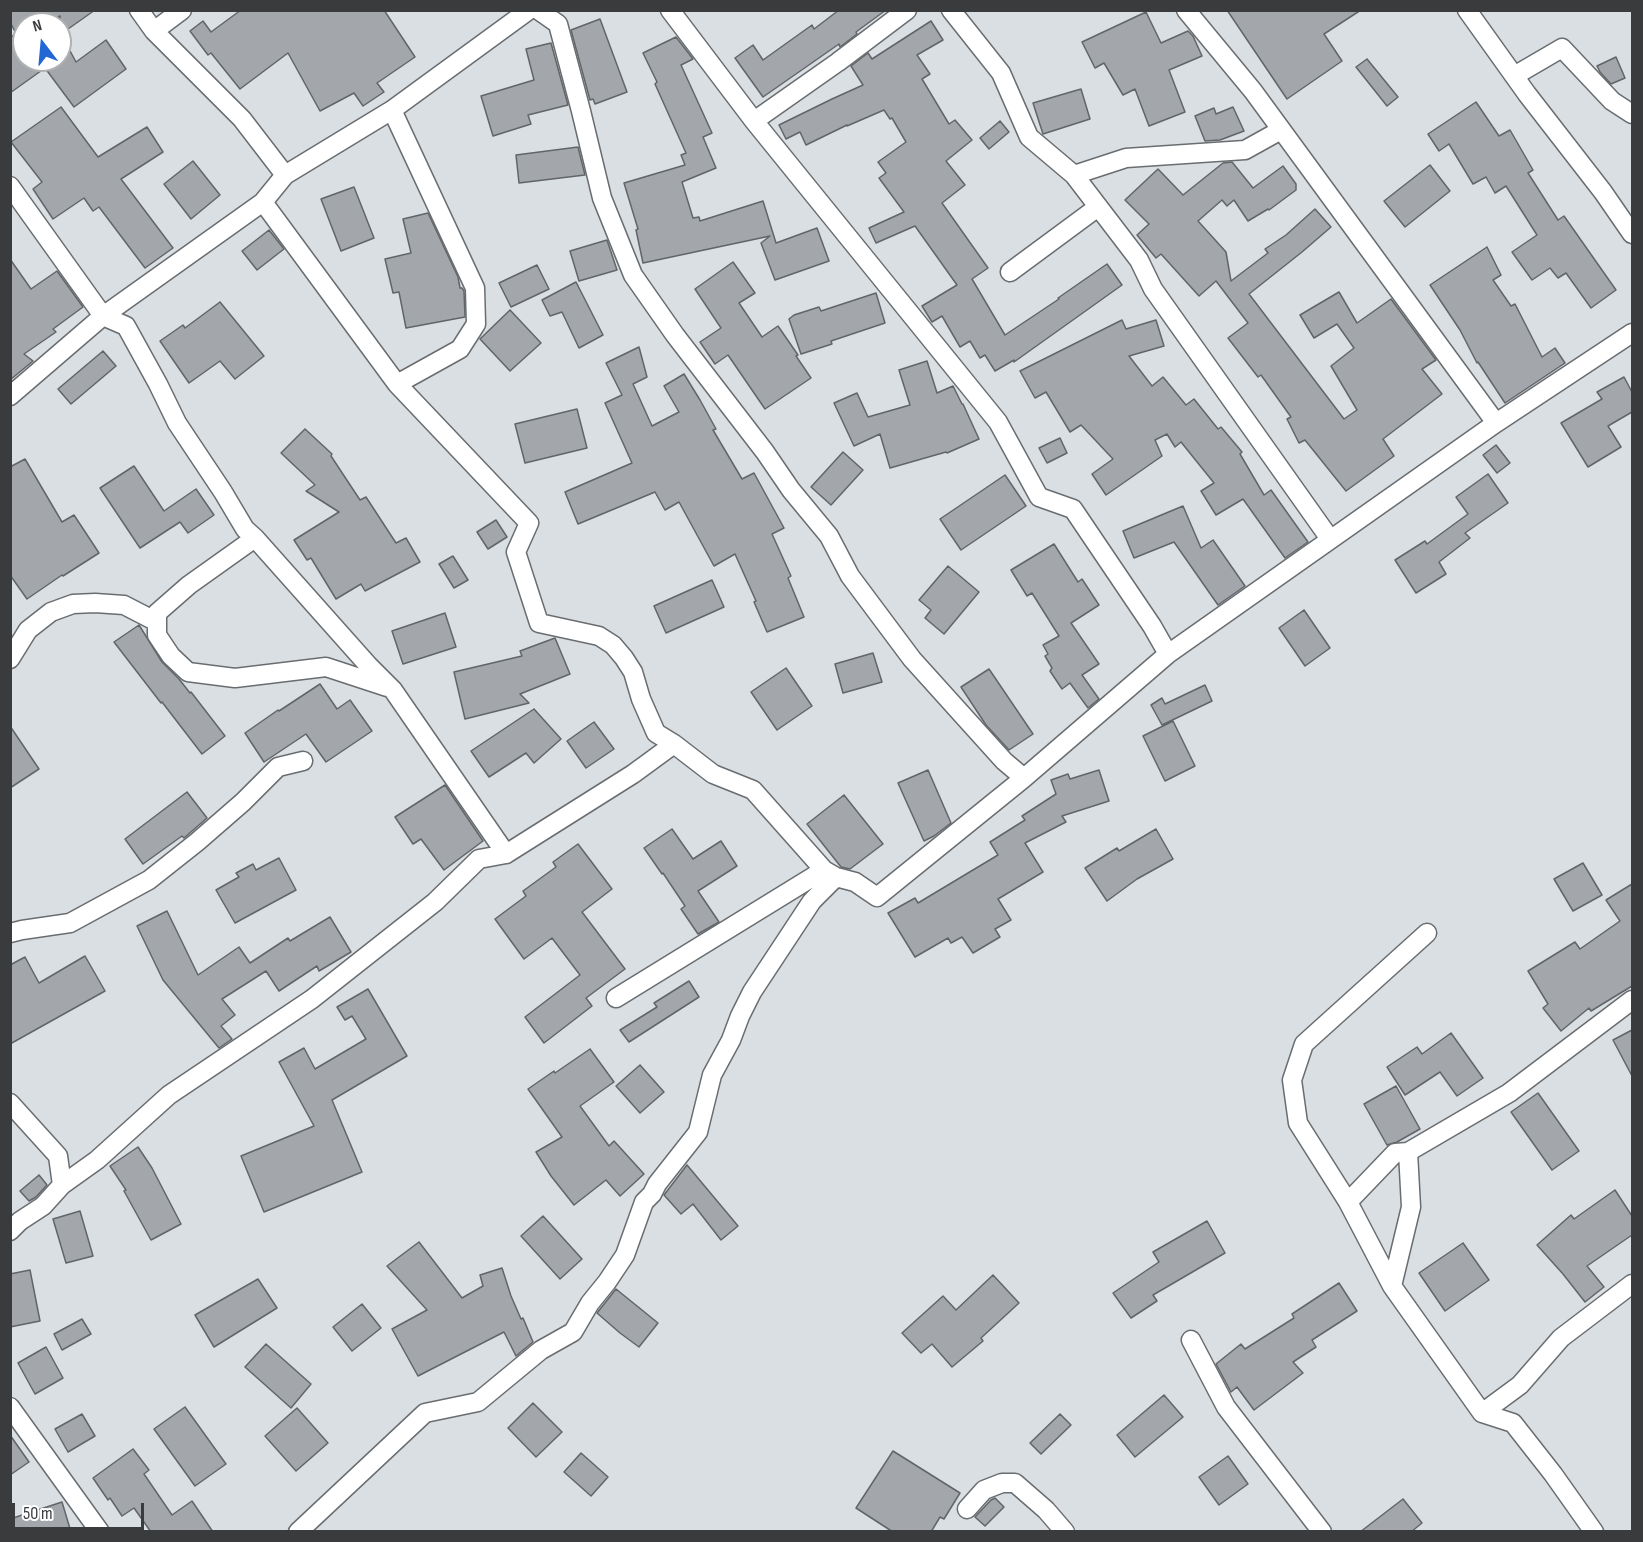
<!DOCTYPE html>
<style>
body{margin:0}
#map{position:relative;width:1643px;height:1542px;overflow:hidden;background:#dadfe3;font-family:"Sofia Sans Condensed",sans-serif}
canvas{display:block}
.frame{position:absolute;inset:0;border:12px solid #393b3c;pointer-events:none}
.north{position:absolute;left:12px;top:12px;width:60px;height:60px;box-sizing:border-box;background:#fff;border:2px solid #b0b1b1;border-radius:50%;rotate:344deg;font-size:16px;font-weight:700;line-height:24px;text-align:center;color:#393b3c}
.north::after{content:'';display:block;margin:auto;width:21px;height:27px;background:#2267d3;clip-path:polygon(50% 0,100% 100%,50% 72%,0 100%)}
.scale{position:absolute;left:12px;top:1503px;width:132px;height:27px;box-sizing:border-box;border:3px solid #393b3c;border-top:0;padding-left:8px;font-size:18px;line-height:21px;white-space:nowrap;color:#393b3c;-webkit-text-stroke:4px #fff;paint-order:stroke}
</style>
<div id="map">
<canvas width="1643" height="1542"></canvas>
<div class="frame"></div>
<div class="north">N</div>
<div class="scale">50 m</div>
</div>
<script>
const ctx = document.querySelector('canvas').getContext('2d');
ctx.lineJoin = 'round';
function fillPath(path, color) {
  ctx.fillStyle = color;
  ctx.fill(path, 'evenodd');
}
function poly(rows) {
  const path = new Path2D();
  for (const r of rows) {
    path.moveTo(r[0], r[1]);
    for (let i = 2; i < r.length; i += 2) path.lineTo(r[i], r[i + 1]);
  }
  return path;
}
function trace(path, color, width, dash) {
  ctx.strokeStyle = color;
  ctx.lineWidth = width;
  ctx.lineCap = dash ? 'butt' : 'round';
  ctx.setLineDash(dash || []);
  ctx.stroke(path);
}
const building = poly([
 [10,10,95,10,61,34,76,62,106,40,126,69,74,107,45,68,10,93,10,33,24,52,24,60,60,60,60,16,43,24,24,24,24,49,10,22,10,10],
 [241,10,384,10,415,57,377,83,384,92,363,106,354,93,320,111,288,53,240,89,211,53,208,55,190,31,203,21,211,32,241,10],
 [839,10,886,10,856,32,857,34,840,47,839,44,763,97,735,58,753,45,763,60,812,25,814,29,839,10],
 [1227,10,1361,10,1324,34,1342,61,1287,99,1227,10],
 [1146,12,1161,43,1188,31,1193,36,1202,56,1169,70,1185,112,1149,126,1135,89,1123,95,1104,63,1095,68,1082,42,1146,12],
 [600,19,627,92,595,104,593,99,590,100,571,30,600,19],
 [931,21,943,40,917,55,930,74,922,79,949,124,955,120,972,140,946,161,965,185,942,203,988,268,972,279,1005,335,1059,299,1058,298,1107,264,1122,285,1014,362,1014,360,995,371,985,355,980,358,970,341,960,347,942,316,932,322,922,306,957,285,915,226,876,243,869,228,904,212,879,178,886,173,878,162,906,142,892,118,890,119,884,110,847,126,847,125,806,145,800,132,786,139,779,125,832,99,863,85,851,66,868,53,872,59,931,21],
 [676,37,693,59,681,65,712,133,703,137,716,168,682,182,693,218,699,217,700,221,763,201,776,243,817,228,829,261,775,280,761,243,770,236,643,263,636,230,638,229,624,183,685,165,681,155,686,153,655,84,657,82,643,53,676,37],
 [551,43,568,105,528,115,531,124,493,136,481,96,534,80,526,49,551,43],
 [1616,57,1625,78,1611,84,1600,72,1597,66,1616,57],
 [1367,59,1398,97,1387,106,1356,67,1367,59],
 [1081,89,1090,119,1043,134,1033,103,1081,89],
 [1476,102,1499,136,1510,130,1533,170,1528,173,1558,220,1564,216,1616,290,1591,308,1566,273,1558,278,1550,268,1532,280,1512,252,1537,235,1506,186,1495,193,1486,177,1473,184,1449,144,1439,151,1428,134,1476,102],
 [61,107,98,157,147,127,163,152,121,179,173,248,145,268,99,207,93,211,84,198,53,219,33,189,42,182,11,142,61,107],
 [1233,107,1244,131,1220,140,1205,141,1195,116,1214,108,1216,114,1233,107],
 [1000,121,1009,132,989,149,980,138,1000,121],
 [578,147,585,175,519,183,516,155,578,147],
 [193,161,220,195,191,219,164,184,193,161],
 [1232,162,1253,188,1283,166,1296,184,1296,190,1269,210,1268,209,1248,221,1234,200,1227,206,1222,200,1198,221,1226,252,1231,281,1268,253,1265,249,1286,235,1315,209,1331,227,1302,252,1249,294,1344,419,1357,410,1331,366,1354,348,1337,324,1314,338,1300,315,1339,292,1357,323,1391,299,1436,360,1422,369,1442,394,1383,439,1394,456,1346,491,1305,440,1299,443,1287,419,1291,417,1261,375,1258,377,1228,338,1248,323,1216,281,1199,296,1161,254,1156,258,1137,235,1149,224,1125,200,1158,169,1183,195,1223,163,1232,162],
 [1430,165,1450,191,1405,227,1384,201,1430,165],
 [354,187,374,238,341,251,321,199,354,187],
 [428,213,458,277,460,288,462,288,464,291,465,317,406,328,399,292,393,293,385,259,411,253,403,219,428,213],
 [269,230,284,249,257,270,242,251,269,230],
 [607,240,617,270,579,281,570,251,607,240],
 [1487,247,1501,275,1493,280,1511,306,1515,304,1542,357,1555,348,1565,363,1505,403,1478,362,1477,363,1460,330,1430,285,1487,247],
 [10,259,31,289,57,271,83,307,53,329,56,332,24,354,33,361,10,380,10,259],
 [733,262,755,293,739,303,762,337,778,326,798,355,796,356,811,378,765,409,728,355,715,364,700,342,721,328,695,289,733,262],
 [537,265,549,289,511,307,499,283,537,265],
 [576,282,603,335,579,348,562,312,550,316,542,300,576,282],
 [876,293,885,323,831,341,832,344,801,354,789,319,794,315,819,307,821,311,876,293],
 [220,302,264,356,235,379,220,361,189,383,160,341,183,325,185,328,220,302],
 [510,310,541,343,510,371,480,339,510,310],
 [1122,320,1126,329,1156,320,1164,346,1129,356,1152,386,1163,377,1186,405,1194,399,1218,429,1221,427,1242,452,1240,454,1264,495,1271,490,1308,542,1285,558,1243,499,1216,515,1201,491,1214,483,1181,442,1175,447,1167,434,1155,440,1162,456,1106,495,1092,474,1113,459,1081,425,1070,432,1046,392,1035,398,1020,371,1122,320],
 [639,347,647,377,633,384,652,426,679,412,664,386,684,374,700,400,716,429,713,430,742,479,754,473,784,528,772,534,791,576,788,578,804,617,767,632,754,602,756,601,735,554,714,566,679,502,665,510,655,492,578,524,565,492,632,463,605,403,622,395,606,363,639,347],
 [103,351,116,366,71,404,58,389,103,351],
 [927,361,937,393,953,386,962,404,963,404,979,439,947,453,946,452,890,468,880,434,854,446,834,403,857,393,868,417,910,405,899,370,927,361],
 [1624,377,1632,392,1632,412,1608,426,1621,447,1588,467,1561,423,1602,399,1597,392,1624,377],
 [577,409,587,448,525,463,515,424,577,409],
 [305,429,332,454,331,456,360,500,366,497,396,543,406,538,420,562,365,591,361,584,336,599,311,558,307,560,294,540,339,512,306,491,315,485,281,453,305,429],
 [1060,438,1067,453,1047,463,1039,448,1060,438],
 [1496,445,1510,463,1497,473,1483,455,1496,445],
 [843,452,863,470,831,505,811,487,843,452],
 [25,459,62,522,74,515,99,553,63,576,62,575,27,599,10,575,10,467,25,459],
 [134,466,164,511,196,489,214,515,188,533,180,522,140,548,100,488,134,466],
 [1488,474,1508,503,1465,533,1470,538,1439,562,1446,574,1416,593,1395,560,1425,541,1427,544,1468,514,1456,497,1488,474],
 [1005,475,1026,506,961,550,940,519,1005,475],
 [1183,506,1201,548,1213,540,1245,586,1218,605,1174,542,1134,558,1123,531,1183,506],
 [496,520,507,537,488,549,477,532,496,520],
 [1054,544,1078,582,1082,579,1099,605,1071,623,1099,664,1082,675,1099,699,1088,708,1070,683,1062,689,1050,671,1052,668,1045,656,1048,654,1043,645,1059,636,1032,593,1027,596,1011,570,1054,544],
 [453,556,468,580,454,588,439,564,453,556],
 [948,566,979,592,944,634,925,618,931,610,919,600,948,566],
 [712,580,724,607,666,633,654,606,712,580],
 [1304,610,1330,648,1305,666,1279,628,1304,610],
 [445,613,456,647,403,664,392,631,445,613],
 [139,625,162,662,179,679,190,693,191,692,225,736,202,754,162,702,161,703,114,642,139,625],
 [555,638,570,674,520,694,529,703,465,719,454,672,522,656,520,651,555,638],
 [873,653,882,682,843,693,835,664,873,653],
 [786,668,812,706,777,730,751,692,786,668],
 [989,669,1033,734,1009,750,986,725,961,687,989,669],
 [320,684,337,709,350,700,372,731,326,762,306,734,264,762,245,733,278,710,279,711,320,684],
 [1205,685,1212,701,1162,725,1151,705,1162,698,1165,704,1205,685],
 [534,709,561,739,534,763,526,753,489,777,471,751,534,709],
 [1173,721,1195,766,1165,781,1143,736,1173,721],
 [594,722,614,749,586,768,567,741,594,722],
 [10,726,39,769,10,788,10,726],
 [928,770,951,823,934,836,924,841,898,783,928,770],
 [1099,770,1109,801,1062,816,1066,822,1025,843,1043,872,998,899,1011,920,995,929,1000,937,973,953,962,937,951,943,948,938,915,957,888,913,915,898,918,903,998,855,990,842,1025,820,1022,816,1056,794,1051,780,1068,774,1070,779,1099,770],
 [445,785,483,841,444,870,421,839,413,844,395,817,445,785],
 [187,792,207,818,184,838,182,836,143,864,125,839,187,792],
 [844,795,883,844,850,869,841,867,807,824,844,795],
 [672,829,693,859,721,841,737,866,698,891,719,922,698,934,681,909,685,906,663,873,662,874,644,848,672,829],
 [1156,829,1173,859,1137,879,1107,901,1085,868,1117,848,1119,851,1156,829],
 [578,844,612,889,582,912,625,969,586,998,592,1006,544,1043,525,1017,580,975,552,938,524,959,495,919,526,896,523,891,556,867,553,862,578,844],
 [279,858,296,890,235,923,216,890,239,877,236,873,253,864,256,870,279,858],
 [1583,863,1602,895,1573,911,1554,879,1583,863],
 [1632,884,1632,986,1591,1011,1589,1008,1561,1031,1543,1008,1548,1004,1528,971,1575,942,1580,949,1620,921,1606,900,1632,884],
 [167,911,198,975,239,947,250,963,288,938,290,941,330,917,351,952,319,971,317,966,279,991,266,971,222,999,235,1015,221,1026,232,1039,219,1048,163,980,137,926,167,911],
 [85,956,105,991,10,1044,10,965,25,957,39,983,85,956],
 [689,981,699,997,629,1042,620,1030,657,1007,654,1003,689,981],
 [368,989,407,1056,332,1100,362,1172,264,1212,241,1156,314,1126,279,1062,304,1048,315,1069,366,1039,352,1016,345,1020,337,1007,368,989],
 [1632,1030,1632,1076,1613,1040,1632,1030],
 [1451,1033,1483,1078,1457,1096,1440,1072,1405,1095,1387,1067,1417,1047,1422,1054,1451,1033],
 [590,1049,614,1082,580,1106,609,1146,614,1141,644,1174,620,1196,606,1180,574,1205,551,1176,536,1152,562,1137,528,1089,554,1071,555,1073,590,1049],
 [640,1065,664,1092,640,1113,616,1086,640,1065],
 [1396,1086,1420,1129,1397,1142,1387,1145,1364,1104,1396,1086],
 [1538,1093,1579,1151,1552,1170,1511,1112,1538,1093],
 [138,1147,152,1168,181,1224,151,1240,124,1191,126,1190,110,1166,138,1147],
 [687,1165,738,1226,721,1240,693,1204,681,1214,664,1195,687,1165],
 [39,1175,47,1185,36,1197,29,1201,20,1191,39,1175],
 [1615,1190,1632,1216,1632,1235,1587,1266,1604,1287,1585,1302,1563,1274,1537,1245,1571,1215,1574,1219,1615,1190],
 [80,1211,93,1256,66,1263,53,1219,80,1211],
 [543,1216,582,1259,560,1279,521,1236,543,1216],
 [1207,1221,1225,1253,1153,1295,1157,1301,1131,1318,1113,1293,1159,1262,1153,1252,1207,1221],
 [419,1242,462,1298,483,1286,480,1275,502,1268,511,1296,521,1319,523,1318,533,1342,516,1356,504,1332,418,1376,392,1329,427,1310,387,1266,419,1242],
 [1463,1243,1489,1280,1445,1311,1419,1273,1463,1243],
 [30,1270,40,1321,10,1327,10,1274,30,1270],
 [993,1275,1019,1303,981,1338,983,1341,952,1367,932,1344,921,1353,902,1333,943,1296,956,1310,993,1275],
 [258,1279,277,1308,214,1347,195,1315,258,1279],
 [1339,1283,1357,1311,1312,1340,1316,1347,1293,1362,1303,1373,1254,1410,1237,1387,1231,1392,1216,1364,1241,1344,1245,1349,1294,1318,1292,1314,1339,1283],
 [616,1289,658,1323,639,1347,620,1333,597,1313,616,1289],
 [362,1304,381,1328,352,1351,333,1327,362,1304],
 [82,1319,91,1334,62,1350,54,1334,82,1319],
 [266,1344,311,1384,291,1408,245,1367,266,1344],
 [46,1347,63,1378,35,1394,18,1363,46,1347],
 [1164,1395,1183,1417,1135,1457,1117,1435,1164,1395],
 [533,1403,562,1432,536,1457,508,1428,533,1403],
 [185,1407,226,1464,195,1486,154,1429,185,1407],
 [297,1408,328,1443,296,1471,265,1436,297,1408],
 [82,1414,95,1436,68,1452,55,1429,82,1414],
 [1060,1414,1071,1425,1041,1454,1030,1443,1060,1414],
 [10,1435,29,1462,10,1475,10,1435],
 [133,1449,149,1470,144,1474,172,1515,192,1501,213,1532,151,1532,134,1508,122,1516,110,1498,108,1500,93,1478,133,1449],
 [893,1451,960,1493,944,1519,940,1517,931,1532,893,1532,856,1508,893,1451],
 [581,1453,608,1477,591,1496,564,1472,581,1453],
 [1228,1456,1248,1484,1219,1505,1199,1477,1228,1456],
 [995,1498,1004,1507,985,1526,975,1517,991,1500,995,1498],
 [1403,1499,1422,1523,1411,1532,1360,1532,1403,1499],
 [62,1502,71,1532,10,1532,10,1519,62,1502]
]);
fillPath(building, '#a3a7ab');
trace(building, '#616569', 1.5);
const minor = poly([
 [139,10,154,31,242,119,285,175],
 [538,10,558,24,581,111,602,198,633,275,675,335,765,452,791,490,829,536,850,576,912,659,1004,761,1024,778],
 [670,10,754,121,998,422,1039,497,1073,509,1152,626,1168,654],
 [951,10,1001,73,1029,137,1074,175,1139,260,1153,289,1330,539],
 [1186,10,1253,91,1496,423],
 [1467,10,1527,94,1603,192,1632,234],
 [154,31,182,10],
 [1514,76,1562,48,1612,101,1632,114],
 [392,110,475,288,476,324,460,349,397,384,529,523,516,552,539,623,599,636,613,645,624,658,633,672,641,699,656,733,674,744],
 [754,121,838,62,907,10],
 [1074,175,1126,158,1245,150,1281,130],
 [10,186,103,316,126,326,158,384,177,423,223,492,245,529,255,538,368,665,393,690,506,854],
 [263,202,397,384],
 [1010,272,1098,207],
 [10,396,103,316,263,202,285,175,392,110,529,10],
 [255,538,189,585,157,613,157,635,171,656,188,672,235,678,326,667,387,687],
 [10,659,28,630,51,612,73,604,95,603,124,605,157,622],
 [10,933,22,930,70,923,149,880,197,842,243,802,278,767,303,761],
 [616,998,824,870],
 [10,1103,58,1156,62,1185],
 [1408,1152,1411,1207,1392,1286,1482,1413,1513,1423,1553,1474,1594,1532],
 [1348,1202,1395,1153,1408,1152,1509,1093,1632,1000],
 [10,1231,20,1221,43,1206,62,1185,97,1160,169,1095,312,999,435,902,479,859,506,854,633,774,674,744,713,774,753,790,824,870,836,877,855,882,877,897,1024,778,1168,654,1496,423,1632,333],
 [1392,1286,1348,1202,1298,1123,1292,1080,1304,1044,1427,933],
 [1191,1340,1226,1407,1322,1532],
 [10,1407,100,1532],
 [1482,1413,1520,1385,1561,1338,1632,1284],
 [967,1509,984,1490,1002,1483,1015,1483,1046,1510,1065,1532],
 [298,1532,425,1413,478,1402,541,1350,573,1332,590,1303,607,1282,625,1255,644,1202,652,1194,657,1184,698,1132,712,1075,731,1040,740,1016,752,992,812,901,836,877]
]);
trace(minor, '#696d70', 21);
trace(minor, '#fff', 18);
</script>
